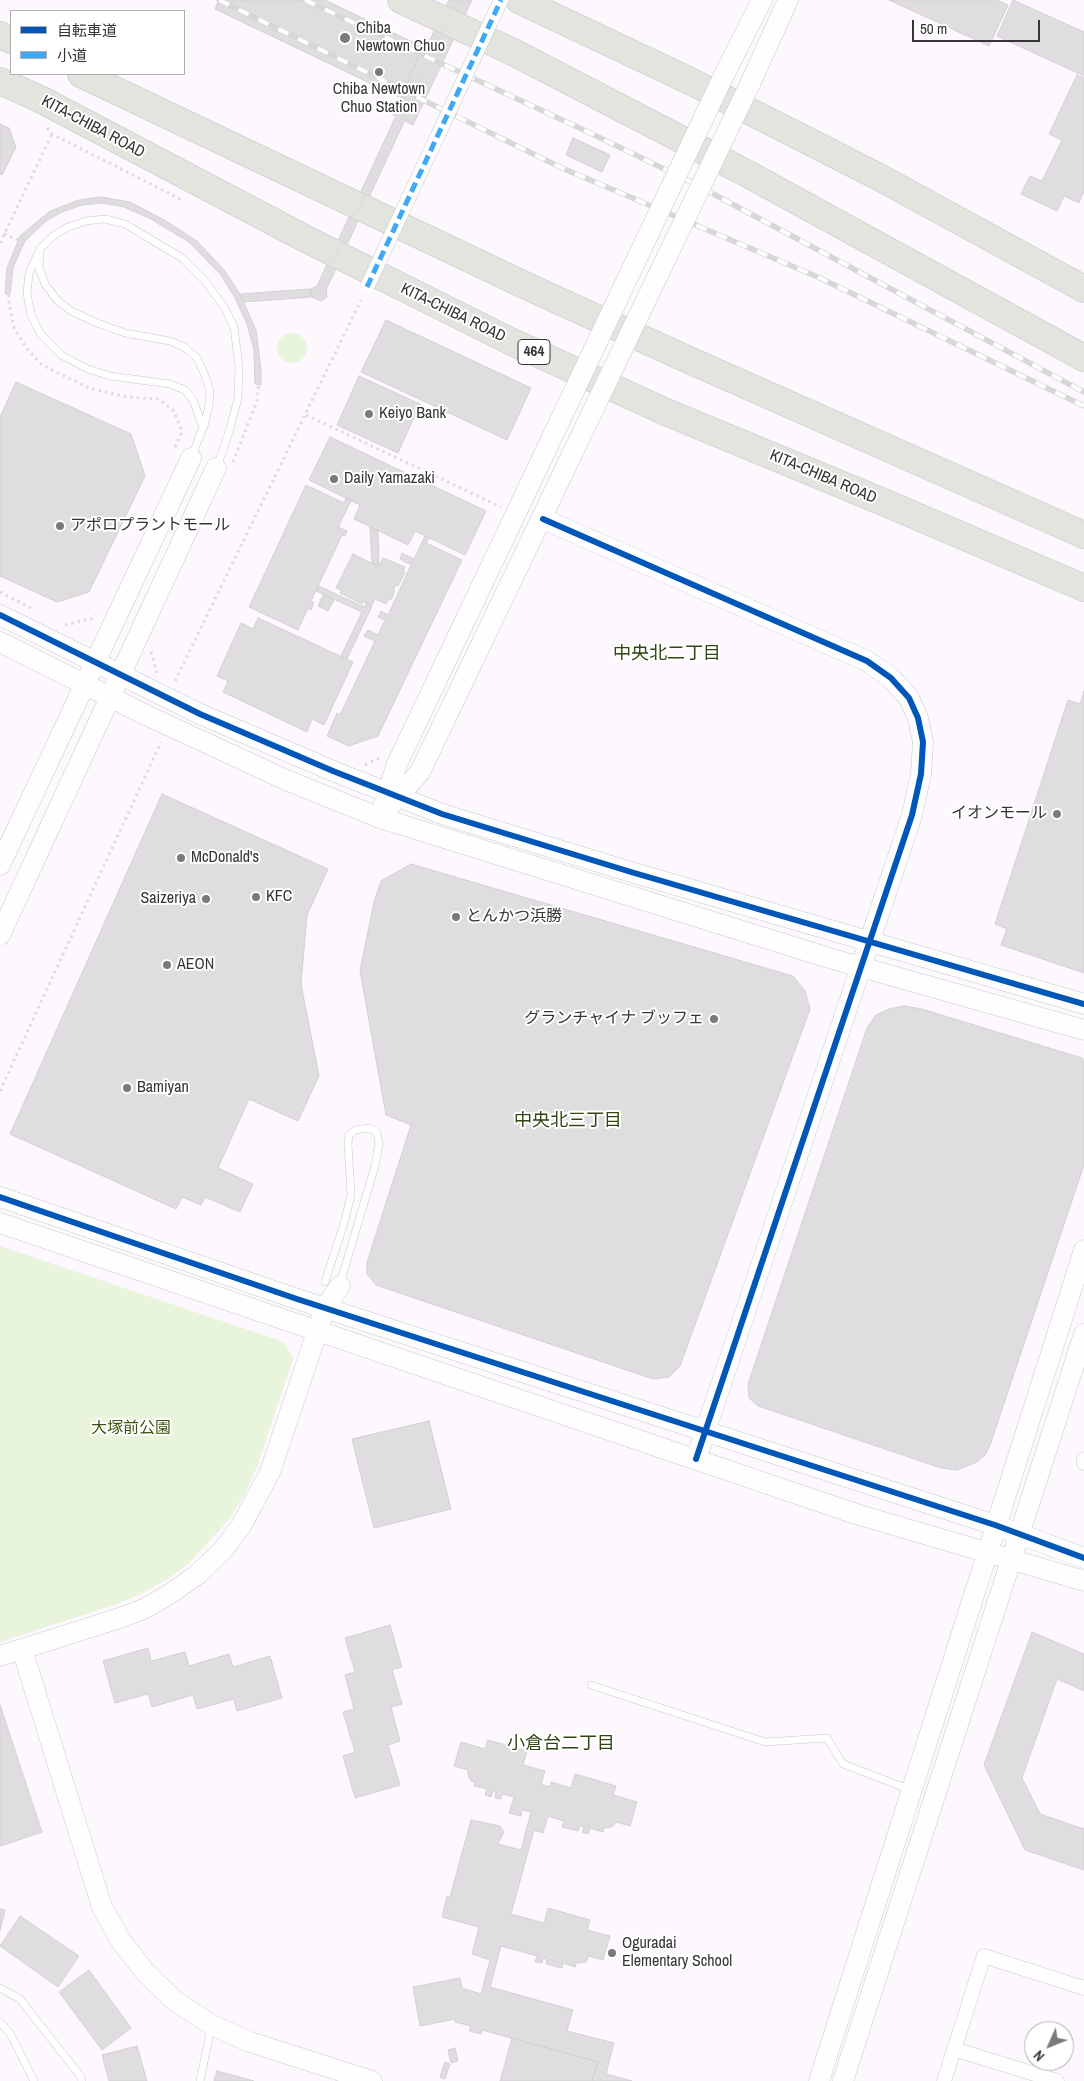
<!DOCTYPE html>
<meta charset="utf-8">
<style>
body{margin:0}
#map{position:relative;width:1084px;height:2081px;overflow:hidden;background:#fcf8fd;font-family:"Archivo Narrow","Noto Sans JP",sans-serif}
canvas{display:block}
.legend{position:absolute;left:10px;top:10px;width:175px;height:65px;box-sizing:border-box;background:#fff;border:1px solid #afaeaf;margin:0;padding:6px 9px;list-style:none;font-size:15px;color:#363436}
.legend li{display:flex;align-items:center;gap:10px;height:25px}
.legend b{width:25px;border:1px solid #afaeaf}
.north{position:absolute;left:1024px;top:2021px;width:50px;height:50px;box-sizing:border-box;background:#fff;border:1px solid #afaeaf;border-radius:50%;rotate:226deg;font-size:14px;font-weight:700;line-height:20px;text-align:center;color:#363436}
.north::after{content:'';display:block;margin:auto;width:18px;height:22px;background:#7b797c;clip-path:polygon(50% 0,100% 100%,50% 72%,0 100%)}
.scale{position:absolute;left:912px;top:20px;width:128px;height:22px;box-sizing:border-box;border:2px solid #363436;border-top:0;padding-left:6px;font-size:15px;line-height:18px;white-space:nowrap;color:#363436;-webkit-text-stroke:4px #fff;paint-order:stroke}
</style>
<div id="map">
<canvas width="1084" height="2081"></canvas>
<ul class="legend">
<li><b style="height:6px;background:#0057b8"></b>自転車道</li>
<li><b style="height:6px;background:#3fa9f5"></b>小道</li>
</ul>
<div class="north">N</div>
<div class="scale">50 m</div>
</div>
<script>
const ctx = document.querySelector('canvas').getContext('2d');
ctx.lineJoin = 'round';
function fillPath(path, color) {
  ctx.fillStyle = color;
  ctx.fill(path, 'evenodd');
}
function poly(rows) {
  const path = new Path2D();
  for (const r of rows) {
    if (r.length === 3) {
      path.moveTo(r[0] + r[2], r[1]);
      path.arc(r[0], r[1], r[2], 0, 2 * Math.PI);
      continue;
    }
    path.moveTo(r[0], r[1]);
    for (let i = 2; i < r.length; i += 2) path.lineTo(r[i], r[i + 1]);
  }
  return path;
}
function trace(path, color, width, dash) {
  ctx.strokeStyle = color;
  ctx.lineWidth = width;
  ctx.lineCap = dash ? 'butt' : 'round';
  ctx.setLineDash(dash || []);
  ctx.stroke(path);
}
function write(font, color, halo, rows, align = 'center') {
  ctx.font = font + ' "Archivo Narrow","Noto Sans JP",sans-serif';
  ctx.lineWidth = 4;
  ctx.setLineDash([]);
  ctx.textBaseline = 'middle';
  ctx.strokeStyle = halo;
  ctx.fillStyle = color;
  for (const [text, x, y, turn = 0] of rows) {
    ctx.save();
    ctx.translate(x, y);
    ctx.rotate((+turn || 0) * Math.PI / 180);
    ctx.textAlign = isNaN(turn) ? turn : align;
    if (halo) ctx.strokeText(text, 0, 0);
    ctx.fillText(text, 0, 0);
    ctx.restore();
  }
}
fillPath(poly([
 [292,348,15],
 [0,1246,284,1342,293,1359,257,1467,245,1494,228,1521,189,1563,168,1579,140,1594,114,1605,0,1642]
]), '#e9f4dd');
const building = poly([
 [219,0,325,0,423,47,399,97,215,9,219,0],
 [449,0,472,0,413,125,393,115,424,45,427,46,449,0],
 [889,0,997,0,1008,5,989,46,889,0],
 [1013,0,1084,32,1084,76,997,36,1013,0],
 [1077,75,1084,78,1084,191,1079,203,1064,196,1057,211,1021,194,1030,176,1042,181,1062,140,1049,134,1077,75],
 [395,118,404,122,326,290,327,297,321,301,312,297,311,289,317,286,395,118],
 [0,124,9,128,16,147,2,175,0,174,0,124],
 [573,138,610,155,602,172,566,155,573,138],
 [101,197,130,202,166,221,197,241,225,271,240,294,256,330,261,370,261,385,255,384,254,350,247,324,235,298,221,275,189,242,149,218,124,207,102,203,82,205,62,212,46,221,26,240,22,247,13,268,10,294,5,294,7,268,20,236,50,211,79,200,101,197],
 [310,289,311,297,245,302,241,294,310,289],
 [386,320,531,388,507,440,361,372,386,320],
 [359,376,420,404,398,453,337,425,359,376],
 [16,382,131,434,145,476,89,592,57,602,0,576,0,417,16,382],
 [330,437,486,511,465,555,415,531,408,545,354,519,360,505,309,480,330,437],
 [306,485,344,503,346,498,351,501,338,527,347,531,345,536,342,535,311,601,314,603,311,610,308,608,298,630,249,607,306,485],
 [370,527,378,531,379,566,372,563,370,527],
 [425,536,429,538,426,543,462,560,378,736,349,746,327,736,337,713,340,715,375,641,364,636,368,630,378,635,385,620,378,617,381,611,388,615,411,565,400,559,402,553,414,559,425,536],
 [353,554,379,567,383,558,405,567,403,571,405,572,398,586,396,585,393,590,395,591,391,600,389,599,386,604,375,599,372,605,363,601,362,604,340,593,342,590,336,588,353,554],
 [319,586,364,607,366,603,372,606,347,659,341,656,362,612,316,591,319,586],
 [323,595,334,600,328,611,318,606,323,595],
 [258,618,353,662,324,725,312,719,307,732,223,692,228,681,217,676,241,623,253,629,258,618],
 [1084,691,1084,973,1001,945,1007,929,995,924,1068,700,1080,704,1084,691],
 [162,794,328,869,307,915,301,984,319,1076,298,1121,249,1099,218,1168,253,1184,240,1212,205,1197,201,1205,182,1197,176,1209,10,1134,162,794],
 [411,864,793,976,805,991,810,1009,680,1366,669,1377,653,1379,376,1285,367,1274,367,1262,411,1125,386,1115,360,971,374,902,381,881,411,864],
 [904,1006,922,1009,1082,1058,1084,1061,1084,1165,990,1445,985,1455,977,1462,957,1470,941,1468,758,1406,749,1398,748,1384,867,1028,876,1015,889,1009,904,1006],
 [429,1421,451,1509,374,1528,352,1439,429,1421],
 [390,1625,402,1667,392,1670,402,1704,391,1707,400,1741,388,1745,400,1785,355,1798,343,1756,355,1752,343,1712,354,1709,345,1675,355,1672,345,1638,390,1625],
 [1032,1632,1084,1654,1084,1691,1057,1679,1022,1778,1040,1814,1084,1829,1084,1870,1025,1850,984,1765,1032,1632],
 [148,1648,151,1661,185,1652,189,1666,229,1654,233,1667,270,1656,282,1698,237,1711,234,1699,197,1709,193,1695,152,1707,148,1694,115,1703,103,1661,148,1648],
 [0,1705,42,1832,1,1846,0,1844,0,1705],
 [488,1740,527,1751,523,1765,545,1771,541,1784,550,1787,551,1782,571,1788,575,1774,616,1786,613,1795,637,1802,630,1826,616,1822,612,1827,604,1828,603,1832,590,1828,588,1834,582,1832,584,1827,580,1826,578,1831,562,1827,564,1821,548,1816,543,1833,534,1830,511,1914,544,1923,548,1908,590,1920,587,1930,610,1936,603,1960,589,1956,586,1962,576,1963,575,1967,563,1963,562,1968,546,1964,547,1959,543,1958,542,1963,535,1962,537,1956,501,1946,490,1987,573,2010,567,2031,614,2043,606,2074,632,2081,592,2081,598,2062,482,2030,481,2034,469,2031,471,2026,455,2022,456,2019,420,2026,413,1987,460,1978,462,1988,481,1994,490,1960,472,1954,479,1927,442,1917,447,1896,450,1897,471,1820,500,1826,504,1832,498,1844,521,1850,531,1812,522,1810,521,1816,509,1813,514,1797,502,1794,501,1799,495,1798,496,1792,493,1791,491,1797,485,1795,487,1789,474,1786,475,1782,471,1781,468,1775,468,1770,454,1766,461,1742,485,1749,488,1740],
 [0,1909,5,1910,0,1931,0,1909],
 [20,1916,79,1956,58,1987,0,1946,20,1916],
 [89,1970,131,2028,102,2050,59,1992,89,1970],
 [512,2038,598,2062,592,2081,500,2081,512,2038],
 [137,2046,147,2081,109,2081,102,2055,137,2046],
 [455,2048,458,2061,451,2063,448,2050,455,2048],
 [445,2062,450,2064,445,2079,440,2077,445,2062],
 [217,2071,254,2081,214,2081,217,2071]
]);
fillPath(building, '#e0dde0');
trace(building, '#d3d0d4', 1);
const lane = poly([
 [40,254,39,268,45,284,57,300,71,311,97,323,125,333,170,341,184,347,197,358,204,373,210,391,209,405,204,427],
 [192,456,203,427,193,400,185,390,170,384,110,376,88,369,61,355,40,333,31,315,27,293,29,273,40,249,53,236,68,227,86,221,105,219,125,224,182,258,205,281,224,307,234,327,239,367,238,398,230,429,217,467],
 [325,1282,345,1220,351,1195,348,1144,349,1135,355,1130,369,1128,377,1132,379,1144,375,1166,340,1284],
 [591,1685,765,1742,827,1738,843,1764,911,1790],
 [0,1988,20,1999,81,2077,82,2081],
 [0,2022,11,2035,34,2081],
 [200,2081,211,2028]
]);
const street = poly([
 [1084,1459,1084,1463],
 [954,2049,1057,2081],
 [944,2081,984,1956,1084,1988]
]);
const secondary = poly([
 [725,73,762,0],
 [750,84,788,0],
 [543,519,867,661,891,678,909,698,918,718,923,742,921,774,912,815,696,1459],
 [0,615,200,714,333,771,442,814,631,872,1084,1004],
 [0,642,148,716,286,780,380,818,829,958,1084,1030],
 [384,804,397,764,574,391],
 [391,805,420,772,598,400],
 [0,865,191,458],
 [0,935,216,468],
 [0,1197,297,1299,995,1525,1084,1558],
 [0,1223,856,1514,1084,1581],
 [22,1649,102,1907,121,1941,146,1973,175,2001,212,2025,250,2042,372,2081],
 [0,1656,123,1617,146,1608,173,1592,198,1574,223,1550,241,1526,270,1472,325,1308,340,1286],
 [819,2081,1084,1250],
 [843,2081,1084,1334]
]);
const highway = poly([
 [401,0,513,52,746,173,1084,358],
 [519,0,690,81,879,177,1084,289],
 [0,35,11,40],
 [81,74,535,290,689,360,1084,535],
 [0,81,42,100,306,239,510,341,666,412,888,504,1084,588]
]);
trace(lane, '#cbc8cc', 8);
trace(street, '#cbc8cc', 15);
trace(secondary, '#cbc8cc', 21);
trace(highway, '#d6d4d6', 28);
trace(poly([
 [393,61,421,75],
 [47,128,52,134,184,201],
 [4,234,21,241],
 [0,243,52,134],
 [306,415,501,507],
 [175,447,182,432,174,411,159,399,127,397,89,388,42,365,27,349,14,328,9,302,7,275,21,241,57,211,91,200,135,206,193,242,216,264,239,299,319,292,327,274],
 [233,462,257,401,259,379,253,337,239,299],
 [0,592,35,610],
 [65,625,94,618,95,615],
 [151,652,157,673],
 [175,681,361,300],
 [365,765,379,758],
 [0,1091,161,742]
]), '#dddcdd', 3, [2.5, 4]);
trace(lane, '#fffeff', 7);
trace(street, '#fffeff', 14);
trace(secondary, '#fffeff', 20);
trace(highway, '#e2e5dd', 26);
const rail = poly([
 [219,0,562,168,820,278,1084,406],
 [305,0,586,131,689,181,1084,392]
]);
trace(rail, '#d7d7d8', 5.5);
trace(rail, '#fff', 4, [11]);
const streetBridge = poly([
 [367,287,501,0]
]);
const secondaryBridge = poly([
 [574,391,725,73],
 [598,400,750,84]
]);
trace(streetBridge, '#cbc8cc', 15, []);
trace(secondaryBridge, '#cbc8cc', 21, []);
trace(poly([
 [327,274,457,0]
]), '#dddcdd', 3, [2.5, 4]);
trace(streetBridge, '#fffeff', 14);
trace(secondaryBridge, '#fffeff', 20);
trace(poly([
 [367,287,501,0]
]), '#3fa9f5', 5, [10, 5]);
trace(poly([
 [543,519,867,661,891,678,909,698,918,718,923,742,921,774,912,815,696,1459],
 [0,615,200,714,333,771,442,814,631,872,1084,1004],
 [0,1197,297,1299,995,1525,1084,1558]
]), '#0057b8', 6);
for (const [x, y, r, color] of [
 [345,38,6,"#7b797c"],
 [379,72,5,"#7b797c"],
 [369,414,5,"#7b797c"],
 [334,479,5,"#7b797c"],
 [60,526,5,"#7b797c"],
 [1057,814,5,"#7b797c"],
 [181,858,5,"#7b797c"],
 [256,897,5,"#7b797c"],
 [206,899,5,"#7b797c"],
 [456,917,5,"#7b797c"],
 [167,965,5,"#7b797c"],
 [714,1019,5,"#7b797c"],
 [127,1088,5,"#7b797c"],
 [612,1953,5,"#7b797c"]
]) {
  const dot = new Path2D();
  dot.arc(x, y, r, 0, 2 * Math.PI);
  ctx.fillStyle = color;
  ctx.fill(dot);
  trace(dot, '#fff', 2);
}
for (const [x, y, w] of [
 [534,352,32]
]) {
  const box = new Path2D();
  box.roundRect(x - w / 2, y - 12.5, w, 25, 4);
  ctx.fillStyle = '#fff';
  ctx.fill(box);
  trace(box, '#363436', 1);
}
write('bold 15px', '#363436', null, [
 ["464",534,352]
]);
write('16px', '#363436', '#fff', [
 ["Chiba",356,29],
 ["Newtown Chuo",356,47],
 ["Chiba Newtown",379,90,"center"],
 ["Chuo Station",379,108,"center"],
 ["Keiyo Bank",379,414],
 ["Daily Yamazaki",344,479],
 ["アポロプラントモール",70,526],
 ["イオンモール",1047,814,"right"],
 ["McDonald's",191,858],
 ["KFC",266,897],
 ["Saizeriya",196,899,"right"],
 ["とんかつ浜勝",466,917],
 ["AEON",177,965],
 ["グランチャイナ ブッフェ",704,1019,"right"],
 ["Bamiyan",137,1088],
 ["Oguradai",622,1944],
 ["Elementary School",622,1962]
], 'left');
write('16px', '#363436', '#fff', [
 ["KITA-CHIBA ROAD",93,127,28],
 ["KITA-CHIBA ROAD",453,313,26],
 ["KITA-CHIBA ROAD",823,477,23]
]);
write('16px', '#3a540f', '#fff', [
 ["大塚前公園",131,1429]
]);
write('18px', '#314613', '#fff', [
 ["中央北二丁目",667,654],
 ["中央北三丁目",568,1121],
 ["小倉台二丁目",561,1744]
]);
</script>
